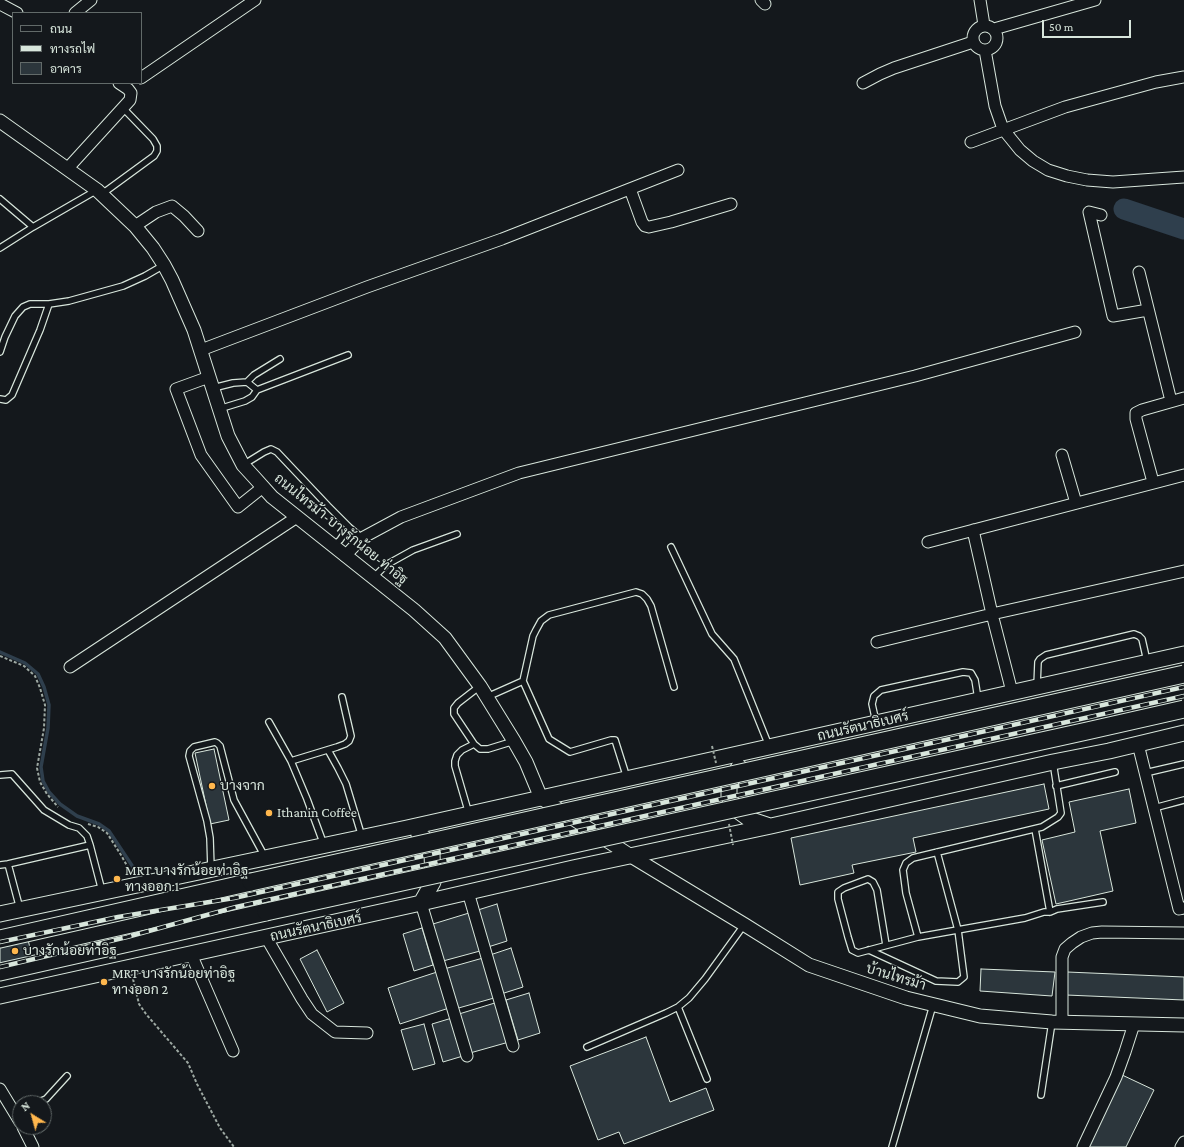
<!DOCTYPE html>
<meta charset="utf-8">
<style>
body{margin:0}
#map{position:relative;width:1184px;height:1147px;overflow:hidden;background:#14181c;font-family:"Crimson Pro",Sarabun,serif}
canvas{display:block}
.legend{position:absolute;left:12px;top:12px;width:130px;height:72px;box-sizing:border-box;background:#14181c;border:1px solid #626a69;margin:0;padding:5px 7px;list-style:none;font-size:12px;color:#d8e6dc}
.legend li{display:flex;align-items:center;gap:8px;height:20px}
.legend b{width:20px;border:1px solid #626a69}
.north{position:absolute;left:12px;top:1095px;width:40px;height:40px;box-sizing:border-box;background:#14181c;border:1px solid #626a69;border-radius:50%;rotate:323deg;font-size:11px;font-weight:700;line-height:16px;text-align:center;color:#d8e6dc}
.north::after{content:'';display:block;margin:auto;width:14px;height:18px;background:#ffb74d;clip-path:polygon(50% 0,100% 100%,50% 72%,0 100%)}
.scale{position:absolute;left:1042px;top:20px;width:89px;height:18px;box-sizing:border-box;border:2px solid #d8e6dc;border-top:0;padding-left:5px;font-size:12px;line-height:14px;white-space:nowrap;color:#d8e6dc;-webkit-text-stroke:3px #14181c;paint-order:stroke}
</style>
<div id="map">
<canvas width="1184" height="1147"></canvas>
<ul class="legend">
<li><b style="height:5px;background:#14181c"></b>ถนน</li>
<li><b style="height:5px;background:#d8e6dc"></b>ทางรถไฟ</li>
<li><b style="height:11px;background:#2c363c"></b>อาคาร</li>
</ul>
<div class="north">N</div>
<div class="scale">50 m</div>
</div>
<script>
const ctx = document.querySelector('canvas').getContext('2d');
ctx.lineJoin = 'round';
function poly(rows) {
  const path = new Path2D();
  for (const r of rows) {
    if (r.length === 3) {
      path.moveTo(r[0] + r[2], r[1]);
      path.arc(r[0], r[1], r[2], 0, 2 * Math.PI);
      continue;
    }
    path.moveTo(r[0], r[1]);
    for (let i = 2; i < r.length; i += 2) path.lineTo(r[i], r[i + 1]);
  }
  return path;
}
function trace(path, color, width, dash) {
  ctx.strokeStyle = color;
  ctx.lineWidth = width;
  ctx.lineCap = dash ? 'butt' : 'round';
  ctx.setLineDash(dash || []);
  ctx.stroke(path);
}
function fillPath(path, color) {
  ctx.fillStyle = color;
  ctx.fill(path, 'evenodd');
}
function write(font, color, halo, rows, align = 'center') {
  ctx.font = font + ' "Crimson Pro",Sarabun,serif';
  ctx.lineWidth = 3;
  ctx.setLineDash([]);
  ctx.textBaseline = 'middle';
  ctx.strokeStyle = halo;
  ctx.fillStyle = color;
  for (const [text, x, y, turn = 0] of rows) {
    ctx.save();
    ctx.translate(x, y);
    ctx.rotate((+turn || 0) * Math.PI / 180);
    ctx.textAlign = isNaN(turn) ? turn : align;
    if (halo) ctx.strokeText(text, 0, 0);
    ctx.fillText(text, 0, 0);
    ctx.restore();
  }
}
trace(poly([
 [0,652,25,663,38,674,44,687,49,705,48,728,41,767,43,781,49,792,60,804,77,816,99,824,109,831,135,870,137,880]
]), '#2f3f4d', 3.5);
trace(poly([
 [1124,209,1184,229]
]), '#2f3f4d', 21);
const building = poly([
 [214,749,229,820,210,824,195,753,214,749],
 [1044,784,1049,809,913,838,916,852,852,865,854,873,800,885,791,838,1044,784],
 [1129,789,1136,823,1100,831,1113,891,1056,904,1042,840,1075,832,1069,802,1129,789],
 [497,904,507,941,488,947,478,910,497,904],
 [469,913,480,951,443,961,433,924,469,913],
 [422,928,433,965,414,971,403,934,422,928],
 [26,931,34,965,0,972,0,937,26,931],
 [511,948,523,987,501,994,490,955,511,948],
 [317,950,344,1003,327,1012,300,959,317,950],
 [483,958,494,998,455,1009,444,969,483,958],
 [981,969,1055,972,1052,996,980,991,981,969],
 [437,972,449,1008,400,1024,388,988,437,972],
 [1067,972,1184,977,1184,1000,1066,995,1067,972],
 [529,993,540,1033,518,1040,506,1000,529,993],
 [498,1002,509,1042,470,1053,459,1014,498,1002],
 [452,1018,463,1056,443,1062,432,1024,452,1018],
 [424,1024,435,1064,413,1070,401,1030,424,1024],
 [646,1037,670,1102,706,1088,714,1110,624,1144,619,1132,598,1140,570,1066,646,1037],
 [1120,1074,1154,1090,1126,1147,1085,1147,1120,1074]
]);
fillPath(building, '#2c363c');
trace(building, '#d8e6dc', 1);
const service = poly([
 [102,194,154,156,157,151,157,146,153,139,123,108],
 [0,199,33,227],
 [0,248,33,227,97,190],
 [0,352,5,337,15,316,23,307,30,304,49,304],
 [247,382,254,375,280,359],
 [213,388,233,383,247,382,257,390],
 [0,399,6,400,12,395,40,330,49,304,69,301,123,286,145,276,164,265],
 [219,409,245,401,252,397,257,390,348,355],
 [243,465,264,452,271,449,277,452,328,506,349,527,362,538],
 [333,546,340,540,349,527],
 [671,547,712,634,734,659,769,746],
 [373,578,386,565,413,550,457,534],
 [480,686,458,703,454,708,454,714,474,744,480,749,488,749,514,741],
 [1037,686,1038,662,1040,659,1046,655,1134,634,1139,636,1142,639,1147,661],
 [487,697,523,681],
 [269,722,291,761],
 [876,722,872,704,874,696,881,690,963,672,971,673,975,680,978,699],
 [328,750,338,768,346,784,362,837],
 [1145,773,1184,764],
 [0,775,12,774,44,810,69,825,79,828,87,836,90,845,102,891],
 [627,778,615,740,611,740,570,752,549,739,523,681,533,636,536,630,541,621,549,615,636,592,642,594,647,599,651,606,674,687],
 [1056,786,1115,772],
 [1154,808,1184,800],
 [469,814,455,766,455,761,457,755,462,750,474,744],
 [324,845,307,799,291,761,337,747,345,744,349,741,351,736,342,697],
 [0,865,8,864],
 [211,869,210,838,207,821,189,756,190,751,194,747,215,742,217,743,220,746,234,800,265,857],
 [20,909,8,864,90,845],
 [1050,912,1057,909,1103,902],
 [918,937,906,893,903,870,906,863,913,858,1042,827,1058,817,1061,813,1053,762],
 [886,945,877,890,873,882,868,879,844,888,838,892,838,899,848,937,852,950,858,953,918,937,1025,918,1044,912,1050,912,1035,829],
 [869,950,936,981,958,982,964,977,958,930,937,852],
 [678,1007,707,1079],
 [587,1047,666,1013,678,1007,689,998,705,979,744,925],
 [1041,1095,1052,1022],
 [37,1103,46,1099,67,1076],
 [892,1147,933,1005]
]);
const minor = poly([
 [761,0,765,4],
 [980,0,984,25],
 [0,4,17,13],
 [75,13,91,0],
 [985,38,12],
 [994,29,1095,0],
 [985,50,995,106,1003,129,1020,150,1033,161,1048,170,1067,176,1087,180,1113,182,1184,177],
 [141,78,255,0],
 [863,83,880,74,894,68,973,42],
 [971,142,1065,107,1156,82,1184,77],
 [68,168,130,100,131,93,128,89,119,83],
 [630,189,642,222,645,226,649,227,671,222,731,204],
 [1101,215,1089,212,1113,316,1148,310],
 [135,226,156,212,172,206,184,216,198,231],
 [1139,272,1171,401],
 [201,350,367,287,502,239,678,170],
 [209,377,176,389,201,455,238,507,263,487],
 [1062,455,1076,503],
 [1153,482,1136,419,1136,413,1142,410,1184,398],
 [973,530,992,614,1012,692],
 [928,542,1184,475],
 [345,556,362,538,401,517,519,473,915,376,1075,332],
 [877,642,992,614,1184,571],
 [70,667,297,517],
 [1138,744,1179,909,1184,908],
 [468,892,513,1046],
 [421,903,467,1056],
 [266,937,302,999,312,1014,335,1032,367,1033],
 [191,954,233,1051],
 [1062,1022,1062,957,1065,949,1072,943,1081,937,1092,933,1102,932,1184,933],
 [0,1089,20,1122],
 [23,1127,33,1147],
 [1083,1147,1116,1077,1125,1052,1134,1024],
 [1181,1147,1184,1142]
]);
const tertiary = poly([
 [0,121,97,190,135,226,153,248,164,265,172,280,194,330,228,436,243,465,254,477,272,497,414,610,445,638,480,686,514,741,526,762,541,798,631,856,745,925,809,965,906,998,980,1016,1052,1022,1184,1025]
]);
const secondary = poly([
 [739,767,729,784,729,797,734,808,749,819,770,826],
 [419,835,423,837,432,853,433,882,421,903],
 [0,914,407,828,1184,654],
 [0,996,421,903,573,868,771,826,1053,762,1109,751,1184,733]
]);
const primary = poly([
 [0,939,251,882],
 [0,972,266,912]
]);
trace(service, '#d8e6dc', 8);
trace(minor, '#d8e6dc', 13);
trace(tertiary, '#d8e6dc', 15);
trace(secondary, '#d8e6dc', 17);
trace(primary, '#d8e6dc', 19);
trace(poly([
 [0,656,24,666,35,676,40,688,45,705,44,728,37,768,40,782,47,794,58,807],
 [88,824,98,827,107,833,121,855,131,873],
 [133,979,139,1004,146,1014,188,1063,197,1084,220,1128,234,1147]
]), '#9da8a2', 2, [3, 2]);
trace(service, '#14181c', 5.5);
trace(minor, '#14181c', 11);
trace(tertiary, '#14181c', 13);
trace(secondary, '#14181c', 15);
trace(primary, '#14181c', 17);
const rail = poly([
 [0,942,118,917,234,898,1184,687],
 [0,967,127,937,236,907,1184,696]
]);
trace(rail, '#d8e6dc', 4.5);
trace(rail, '#14181c', 3, [9]);
const primaryBridge = poly([
 [251,882,1184,674],
 [266,912,1087,731,1184,709]
]);
trace(primaryBridge, '#d8e6dc', 19, []);
trace(poly([
 [712,746,716,763],
 [729,824,733,845]
]), '#9da8a2', 2, [3, 2]);
trace(primaryBridge, '#14181c', 17);
for (const [x, y, r, color] of [
 [212,786,4,"#ffb74d"],
 [269,813,4,"#ffb74d"],
 [117,879,4,"#ffb74d"],
 [15,951,4,"#ffb74d"],
 [104,982,4,"#ffb74d"]
]) {
  const dot = new Path2D();
  dot.arc(x, y, r, 0, 2 * Math.PI);
  ctx.fillStyle = color;
  ctx.fill(dot);
  trace(dot, '#14181c', 1.5);
}
write('14px', '#d8e6dc', '#14181c', [
 ["ถนนไทรม้า-บางรักน้อย-ท่าอิฐ",341,529,39],
 ["ถนนรัตนาธิเบศร์",863,726,-13],
 ["ถนนรัตนาธิเบศร์",316,927,-12],
 ["บ้านไทรม้า",896,977,17]
]);
write('14px', '#d8e6dc', '#14181c', [
 ["บางจาก",220,786],
 ["Ithanin Coffee",277,813],
 ["MRT บางรักน้อยท่าอิฐ",125,871],
 ["ทางออก 1",125,887],
 ["บางรักน้อยท่าอิฐ",23,951],
 ["MRT บางรักน้อยท่าอิฐ",112,974],
 ["ทางออก 2",112,990]
], 'left');
</script>
